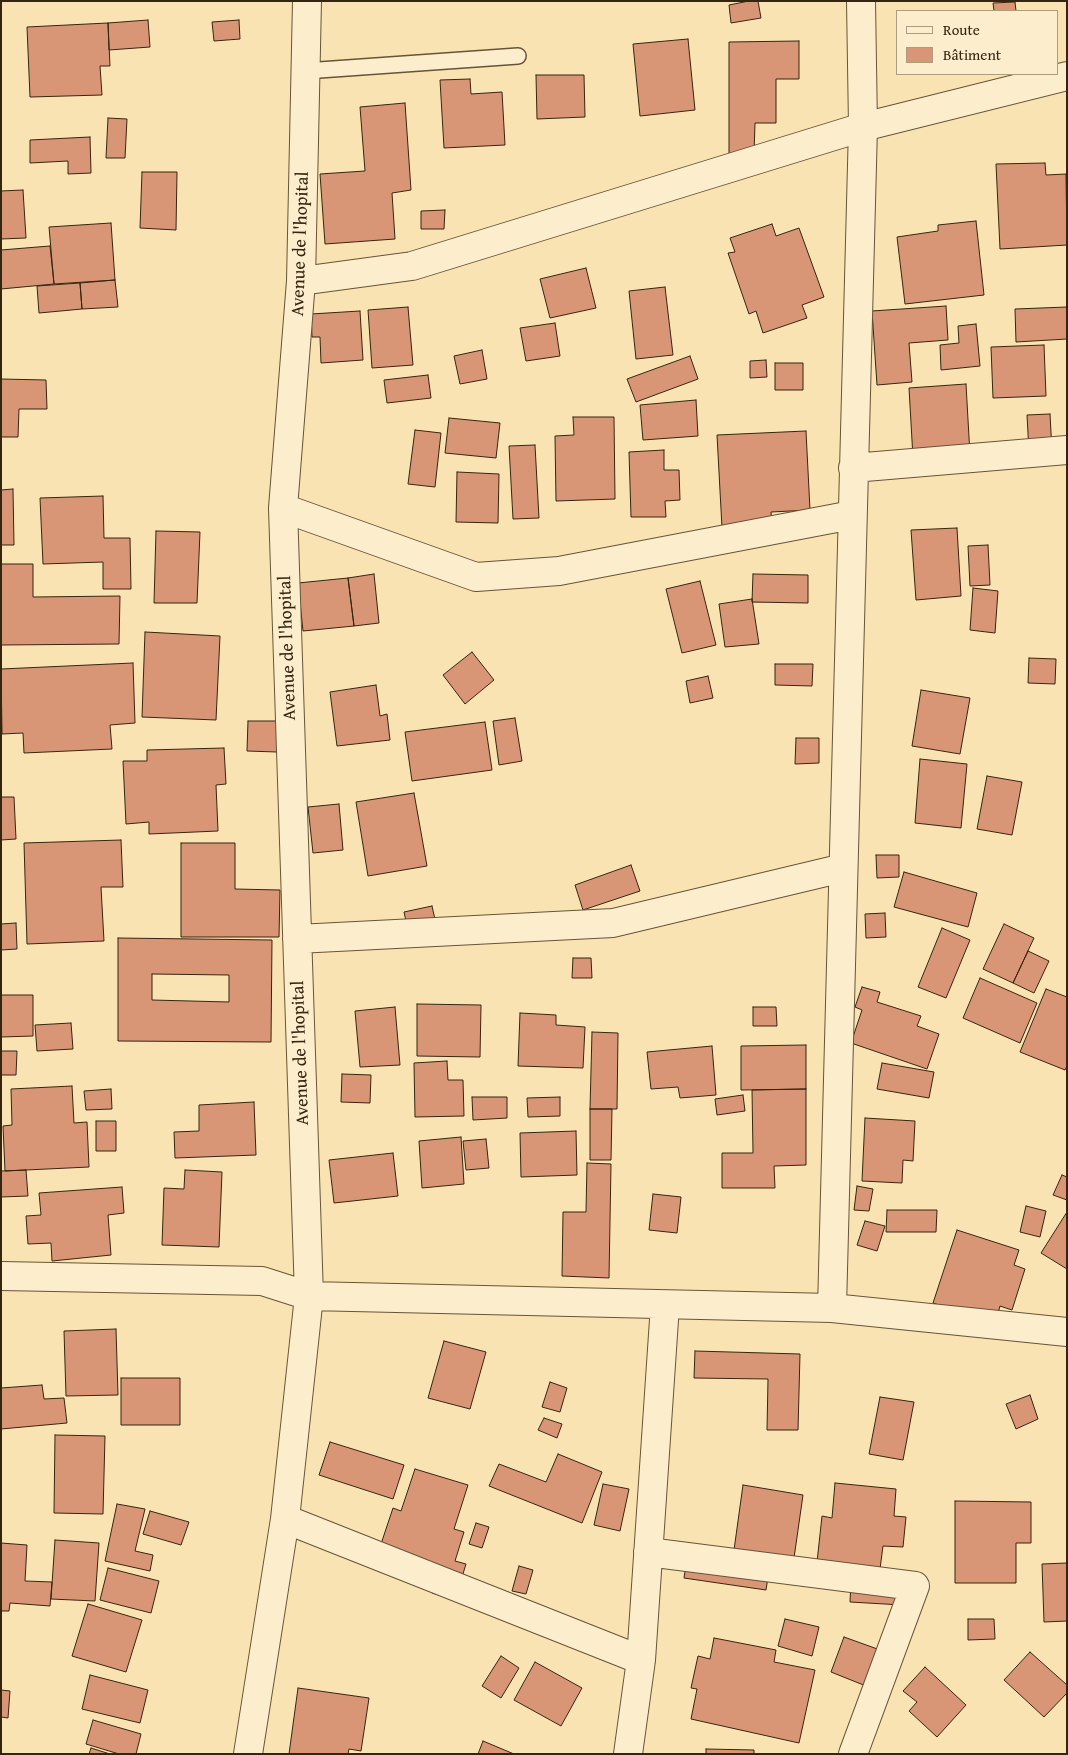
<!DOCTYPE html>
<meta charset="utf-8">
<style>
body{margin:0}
#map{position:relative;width:1068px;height:1755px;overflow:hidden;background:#fae3b2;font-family:"Gentium Book Plus",serif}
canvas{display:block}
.frame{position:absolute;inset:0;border:2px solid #35250f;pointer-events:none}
.legend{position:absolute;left:896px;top:10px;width:162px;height:65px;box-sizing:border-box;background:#fcedcd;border:1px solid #ac9d81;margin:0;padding:6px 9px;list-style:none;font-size:15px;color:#35250f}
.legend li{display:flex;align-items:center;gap:10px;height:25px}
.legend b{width:25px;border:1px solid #ac9d81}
</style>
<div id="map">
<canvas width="1068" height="1755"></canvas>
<div class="frame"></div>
<ul class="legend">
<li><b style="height:6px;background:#fcedcd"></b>Route</li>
<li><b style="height:14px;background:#d99677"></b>Bâtiment</li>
</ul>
</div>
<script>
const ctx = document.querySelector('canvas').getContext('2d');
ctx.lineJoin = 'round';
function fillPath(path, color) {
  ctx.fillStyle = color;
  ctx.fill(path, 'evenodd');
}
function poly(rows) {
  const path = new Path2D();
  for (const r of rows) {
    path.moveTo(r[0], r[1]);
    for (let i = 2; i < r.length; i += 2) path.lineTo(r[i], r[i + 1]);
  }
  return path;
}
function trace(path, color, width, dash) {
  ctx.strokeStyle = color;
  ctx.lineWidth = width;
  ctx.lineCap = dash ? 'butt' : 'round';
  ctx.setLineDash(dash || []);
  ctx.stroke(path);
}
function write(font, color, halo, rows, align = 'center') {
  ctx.font = font + ' "Gentium Book Plus",serif';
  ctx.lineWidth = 5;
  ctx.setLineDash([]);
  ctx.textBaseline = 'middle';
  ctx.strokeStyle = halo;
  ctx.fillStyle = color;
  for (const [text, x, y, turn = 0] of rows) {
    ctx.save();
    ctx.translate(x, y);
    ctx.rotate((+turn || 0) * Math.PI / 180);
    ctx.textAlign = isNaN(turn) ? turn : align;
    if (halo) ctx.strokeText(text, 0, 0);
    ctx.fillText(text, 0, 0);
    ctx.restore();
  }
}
const building = poly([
 [749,1,758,1,761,18,731,23,729,5,749,1],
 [1015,2,1016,11,994,11,993,3,1015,2],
 [148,20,150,47,109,50,108,23,148,20],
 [239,20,240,39,214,41,212,22,239,20],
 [108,23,110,66,100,66,102,95,30,97,27,27,108,23],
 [688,39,695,110,640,116,633,44,688,39],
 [799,41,799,79,776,79,776,123,755,123,754,154,729,154,729,42,799,41],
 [536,75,584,75,585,117,537,119,536,75],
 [470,79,471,94,502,92,505,145,444,148,440,80,470,79],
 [405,103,411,190,392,193,395,239,325,244,320,174,365,171,360,107,405,103],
 [108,118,127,119,125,158,106,158,108,118],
 [90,137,91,173,68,174,68,161,30,163,30,140,90,137],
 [1045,163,1046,175,1066,174,1067,245,1000,249,996,164,1045,163],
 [142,172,177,172,176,230,140,228,142,172],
 [23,190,26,238,1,239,1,191,23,190],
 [445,210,444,229,421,229,421,211,445,210],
 [976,221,984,295,905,304,897,237,938,231,938,225,976,221],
 [111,223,115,280,54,284,49,227,111,223],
 [772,224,776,236,799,228,824,297,802,305,807,318,763,333,756,311,749,314,728,253,735,252,730,238,772,224],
 [50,246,54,284,1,289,1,250,50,246],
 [586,268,596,308,550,318,540,279,586,268],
 [115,280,118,307,82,309,80,283,115,280],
 [80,283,82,309,39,313,37,286,80,283],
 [665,287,673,355,636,359,629,291,665,287],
 [946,306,948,340,909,343,912,382,877,385,872,311,946,306],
 [408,307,413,365,372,368,368,310,408,307],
 [1067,307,1067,339,1016,342,1015,309,1067,307],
 [360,311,363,360,321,363,320,337,312,337,311,314,360,311],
 [555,323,560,356,526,361,520,328,555,323],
 [976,324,980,366,941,370,940,345,959,343,958,326,976,324],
 [1044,345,1046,396,993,398,991,347,1044,345],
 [482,350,487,379,460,384,454,356,482,350],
 [690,356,698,379,636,402,627,379,690,356],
 [766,360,767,377,750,378,750,361,766,360],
 [775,363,803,363,803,390,775,390,775,363],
 [428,375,431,398,387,403,384,380,428,375],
 [1,379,46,380,47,409,19,409,18,437,1,437,1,379],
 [966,384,970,455,913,458,909,388,966,384],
 [696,400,698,436,643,440,640,405,696,400],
 [1050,414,1052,451,1029,452,1027,415,1050,414],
 [573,417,614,417,615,499,556,501,555,436,574,435,573,417],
 [449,418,500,423,496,458,445,453,449,418],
 [415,430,441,433,435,487,408,484,415,430],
 [806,431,810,510,771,512,772,525,722,528,717,435,806,431],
 [535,445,539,518,513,519,509,446,535,445],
 [664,450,664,470,679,470,680,500,665,501,666,517,631,517,629,452,664,450],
 [457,472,499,474,498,523,456,522,457,472],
 [13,489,14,545,1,545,1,490,13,489],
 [103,496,104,538,130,538,131,589,103,589,103,562,43,564,40,498,103,496],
 [957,528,961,596,916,600,911,530,957,528],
 [156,531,200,532,197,603,154,603,156,531],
 [988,545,990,585,970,586,968,546,988,545],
 [1,564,33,564,33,597,120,596,119,644,1,645,1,564],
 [374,574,379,623,354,626,348,578,374,574],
 [753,574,808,575,808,603,752,602,753,574],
 [348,578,354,626,303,631,298,583,348,578],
 [700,581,716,645,682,653,666,589,700,581],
 [973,588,998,591,995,633,970,630,973,588],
 [752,599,759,644,725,647,719,604,752,599],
 [145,632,220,636,216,720,142,717,145,632],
 [472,652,494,680,465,704,443,675,472,652],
 [1029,658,1056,659,1055,684,1028,683,1029,658],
 [133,663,135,723,110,725,112,749,24,753,23,733,2,734,1,669,133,663],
 [775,664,813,664,812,686,775,685,775,664],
 [708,676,713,698,690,703,686,681,708,676],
 [376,685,380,716,387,714,390,740,337,746,330,692,376,685],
 [921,690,970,698,960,754,912,746,921,690],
 [515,718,522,761,499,765,493,721,515,718],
 [248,721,278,721,277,752,247,751,248,721],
 [485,722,492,770,412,781,405,732,485,722],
 [796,738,819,738,819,763,795,764,796,738],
 [224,748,226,784,216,785,218,831,149,834,149,822,126,824,123,761,147,761,147,750,224,748],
 [920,759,967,764,961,828,915,823,920,759],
 [987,776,1022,782,1012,835,977,829,987,776],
 [414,793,427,866,368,876,356,802,414,793],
 [1,797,14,797,16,839,1,840,1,797],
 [339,804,343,850,313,853,308,807,339,804],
 [121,840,123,887,101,887,104,941,27,944,24,843,121,840],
 [181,843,235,843,235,889,280,890,279,937,181,937,181,843],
 [876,855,899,855,899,877,877,878,876,855],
 [631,865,640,891,583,910,575,885,631,865],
 [904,872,977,893,968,927,894,907,904,872],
 [432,906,436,924,408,930,404,912,432,906],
 [885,913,886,937,866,938,865,914,885,913],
 [16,923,17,949,1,950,1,924,16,923],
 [1004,924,1034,938,1013,983,983,969,1004,924],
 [942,928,970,940,946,998,918,987,942,928],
 [118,938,272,940,271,1042,118,1041,118,938],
 [152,974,229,975,229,1002,152,1000,152,974],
 [1028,951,1049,961,1034,993,1013,983,1028,951],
 [573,958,591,958,592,978,572,978,573,958],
 [980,978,1037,1003,1020,1043,963,1018,980,978],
 [862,987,880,992,877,1002,921,1016,917,1026,939,1034,927,1069,851,1043,862,1010,855,1007,862,987],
 [1046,989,1067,997,1067,1066,1065,1070,1020,1052,1046,989],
 [1,995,33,995,33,1036,1,1037,1,995],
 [417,1004,481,1005,480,1057,417,1056,417,1004],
 [395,1007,400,1065,360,1067,355,1011,395,1007],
 [753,1007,776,1007,777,1026,753,1026,753,1007],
 [520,1013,556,1015,556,1025,585,1027,583,1068,518,1066,520,1013],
 [71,1023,73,1049,37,1051,35,1025,71,1023],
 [592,1032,618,1033,617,1109,590,1109,592,1032],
 [806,1045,806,1089,741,1090,741,1046,806,1045],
 [712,1046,716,1095,680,1098,678,1087,651,1089,647,1052,712,1046],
 [1,1051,17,1051,16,1075,1,1075,1,1051],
 [447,1061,448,1080,463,1080,464,1116,415,1117,414,1063,447,1061],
 [882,1063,934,1072,929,1098,877,1089,882,1063],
 [342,1074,371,1075,370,1103,341,1102,342,1074],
 [72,1086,74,1123,87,1122,89,1167,5,1171,3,1126,12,1125,11,1089,72,1086],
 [111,1089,112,1109,86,1110,84,1091,111,1089],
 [806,1089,806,1165,774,1166,775,1188,722,1188,722,1153,753,1153,752,1090,806,1089],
 [743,1095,745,1111,717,1115,715,1099,743,1095],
 [472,1097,507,1097,507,1118,473,1120,472,1097],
 [560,1097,560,1116,528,1117,527,1098,560,1097],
 [254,1102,256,1155,175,1158,174,1132,199,1131,199,1105,254,1102],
 [590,1109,612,1109,611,1160,590,1160,590,1109],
 [865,1118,915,1121,913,1161,903,1160,902,1183,862,1181,865,1118],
 [96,1121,116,1121,116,1151,96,1151,96,1121],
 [576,1131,577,1175,521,1177,520,1133,576,1131],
 [461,1137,464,1184,422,1188,419,1141,461,1137],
 [486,1139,489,1168,466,1170,463,1141,486,1139],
 [393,1153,398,1196,334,1203,329,1160,393,1153],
 [587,1163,611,1164,609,1278,562,1276,563,1212,586,1212,587,1163],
 [26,1170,28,1196,1,1197,1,1171,26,1170],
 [185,1170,222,1172,219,1247,162,1245,164,1188,184,1189,185,1170],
 [1062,1175,1067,1177,1067,1200,1053,1195,1062,1175],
 [857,1186,873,1189,869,1211,854,1210,857,1186],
 [122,1187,124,1213,108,1215,111,1255,52,1261,51,1243,28,1244,26,1216,41,1215,39,1193,122,1187],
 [653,1194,681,1197,677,1233,649,1230,653,1194],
 [1026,1206,1046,1211,1040,1237,1020,1232,1026,1206],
 [887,1210,937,1210,936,1232,886,1232,887,1210],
 [1067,1212,1067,1269,1041,1253,1067,1212],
 [865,1221,885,1226,877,1251,857,1245,865,1221],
 [957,1230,1019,1250,1014,1265,1025,1269,1012,1310,1000,1306,995,1324,933,1303,957,1230],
 [116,1329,118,1395,66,1396,64,1331,116,1329],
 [444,1341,486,1352,470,1409,428,1398,444,1341],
 [695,1351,800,1354,798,1430,767,1430,768,1379,694,1378,695,1351],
 [121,1378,180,1378,180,1425,121,1425,121,1378],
 [550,1382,567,1388,560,1412,542,1407,550,1382],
 [42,1385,44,1399,64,1398,67,1423,1,1429,1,1388,42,1385],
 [1030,1395,1038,1419,1016,1429,1006,1404,1030,1395],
 [880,1397,914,1402,903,1460,869,1454,880,1397],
 [544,1418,562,1424,557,1438,538,1430,544,1418],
 [55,1435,105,1436,103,1514,54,1513,55,1435],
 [330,1442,404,1465,393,1499,319,1475,330,1442],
 [558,1454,602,1472,582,1523,489,1486,499,1464,546,1482,558,1454],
 [415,1469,468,1485,454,1529,464,1532,455,1561,466,1564,455,1600,432,1593,440,1570,379,1550,393,1508,401,1511,415,1469],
 [835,1483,896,1489,894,1516,906,1517,903,1547,883,1546,880,1569,817,1562,822,1516,832,1518,835,1483],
 [603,1484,629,1489,620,1531,594,1525,603,1484],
 [743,1485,803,1495,794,1558,734,1550,743,1485],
 [955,1501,1031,1502,1031,1543,1016,1543,1016,1583,955,1583,955,1501],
 [117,1504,145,1509,135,1551,153,1555,150,1571,105,1561,117,1504],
 [150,1511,189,1522,181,1545,143,1534,150,1511],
 [476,1523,489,1527,482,1548,469,1544,476,1523],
 [55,1540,99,1543,95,1601,51,1599,55,1540],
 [1,1543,27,1545,25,1581,52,1582,50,1606,10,1603,9,1611,1,1611,1,1543],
 [689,1546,771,1558,766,1590,684,1578,689,1546],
 [1067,1563,1067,1621,1044,1622,1042,1564,1067,1563],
 [519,1566,533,1570,526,1594,512,1591,519,1566],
 [108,1568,159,1581,151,1613,100,1600,108,1568],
 [851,1581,903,1582,902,1605,850,1602,851,1581],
 [88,1604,142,1620,126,1672,72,1656,88,1604],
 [785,1619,819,1627,812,1656,778,1646,785,1619],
 [968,1619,994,1619,995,1639,968,1640,968,1619],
 [844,1637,894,1655,881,1692,831,1672,844,1637],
 [714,1638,776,1650,774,1662,815,1670,799,1743,691,1719,697,1689,691,1688,698,1656,710,1659,714,1638],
 [1030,1652,1067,1685,1067,1693,1044,1717,1004,1680,1030,1652],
 [501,1656,519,1668,501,1698,482,1686,501,1656],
 [535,1662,582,1688,561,1726,514,1700,535,1662],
 [925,1667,966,1705,937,1737,909,1711,917,1702,903,1691,925,1667],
 [90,1675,148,1690,140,1723,82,1709,90,1675],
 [298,1688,369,1698,361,1751,349,1749,348,1754,289,1754,298,1688],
 [1,1690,10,1691,8,1718,1,1717,1,1690],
 [93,1720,141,1734,136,1754,119,1754,86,1744,93,1720],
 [483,1741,514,1754,478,1754,483,1741],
 [91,1748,110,1754,89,1754,91,1748],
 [706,1749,754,1750,754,1754,706,1754,706,1749]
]);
fillPath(building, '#d99677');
trace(building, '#35250f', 1);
const lane = poly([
 [305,71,518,56]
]);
const street = poly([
 [301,281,412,266,863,127,1067,76],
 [853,468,1067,450],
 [283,508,476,577,559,571,852,515],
 [297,939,613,923,843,868],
 [1,1276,262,1281,309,1296,832,1308,1067,1332],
 [832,1308,863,127,861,1],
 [285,1519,641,1660],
 [648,1552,915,1586,853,1754],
 [248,1754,285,1519,309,1296,283,508,301,281,307,1],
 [628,1754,641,1660,665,1305]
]);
trace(lane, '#665438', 18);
trace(street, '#665438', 30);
trace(lane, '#fcedcd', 15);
trace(street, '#fcedcd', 28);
write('18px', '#35250f', '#fcedcd', [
 ["Avenue de l'hopital",301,244,-88],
 ["Avenue de l'hopital",288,648,-92],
 ["Avenue de l'hopital",301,1053,-92]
]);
</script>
